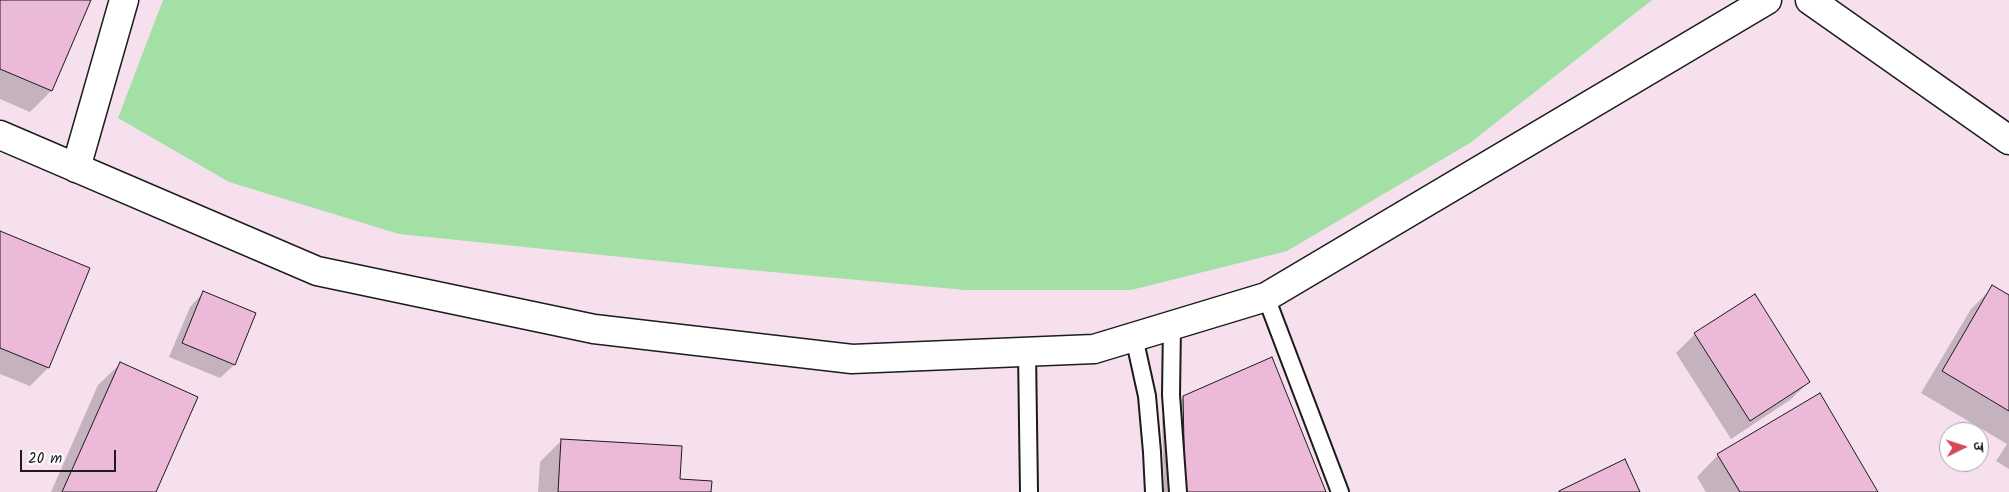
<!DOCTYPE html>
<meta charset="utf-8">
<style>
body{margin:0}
#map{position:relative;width:2009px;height:492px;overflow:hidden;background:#fbf1f7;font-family:Kalam,"Playpen Sans Deva",sans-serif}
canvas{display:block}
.north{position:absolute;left:1939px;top:422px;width:50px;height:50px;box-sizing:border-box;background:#fff;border:1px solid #a4a4a4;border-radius:50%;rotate:86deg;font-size:14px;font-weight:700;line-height:20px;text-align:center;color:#1c1c1c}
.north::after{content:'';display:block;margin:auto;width:18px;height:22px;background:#d1495b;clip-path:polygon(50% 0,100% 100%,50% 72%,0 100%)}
.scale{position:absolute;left:20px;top:450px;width:96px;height:22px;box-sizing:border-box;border:2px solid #1c1c1c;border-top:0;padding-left:6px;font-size:15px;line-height:18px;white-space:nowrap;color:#1c1c1c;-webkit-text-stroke:4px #fff;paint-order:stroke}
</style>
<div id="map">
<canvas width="2009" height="492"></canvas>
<div class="north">उ</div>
<div class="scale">20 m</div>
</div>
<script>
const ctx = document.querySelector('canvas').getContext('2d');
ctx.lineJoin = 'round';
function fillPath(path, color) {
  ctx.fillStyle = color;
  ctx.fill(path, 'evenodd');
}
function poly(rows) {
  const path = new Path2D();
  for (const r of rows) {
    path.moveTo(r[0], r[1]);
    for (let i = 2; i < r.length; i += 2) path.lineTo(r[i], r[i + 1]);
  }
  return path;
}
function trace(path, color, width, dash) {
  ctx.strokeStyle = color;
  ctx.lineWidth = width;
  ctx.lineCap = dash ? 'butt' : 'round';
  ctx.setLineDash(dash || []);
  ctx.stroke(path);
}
fillPath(poly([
 [0,0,2009,0,2009,492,0,492],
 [1949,432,1979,432,1979,462,1949,462]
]), '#f6e0ee');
fillPath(poly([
 [163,0,1652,0,1470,143,1287,251,1131,290,965,290,718,267,399,234,229,182,118,118]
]), '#a3e0a6');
fillPath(poly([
 [0,0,90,0,51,91,30,112,0,99],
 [0,232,48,368,30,386,0,374],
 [1993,287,2009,297,2009,469,1996,461,2007,444,1921,393,1971,309],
 [203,293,255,314,234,365,220,378,169,357,190,307],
 [1695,334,1809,382,1790,400,1731,439,1676,353],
 [120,364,155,492,51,492,98,385],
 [1184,397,1324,492,1164,492,1162,418],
 [562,440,678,480,710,492,538,492,540,462],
 [1718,455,1877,492,1706,492,1697,477]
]), '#0003');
const building = poly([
 [0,0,91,0,52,91,0,69,0,0],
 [0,231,90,268,49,368,0,348,0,231],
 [1992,285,2009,295,2009,411,1942,371,1992,285],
 [203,291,256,313,235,365,182,343,203,291],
 [1755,294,1810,382,1750,421,1694,333,1755,294],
 [1272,357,1326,492,1185,492,1183,396,1272,357],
 [120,362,198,397,156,492,62,492,120,362],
 [1820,393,1878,492,1740,492,1717,454,1820,393],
 [561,439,682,446,680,479,712,481,711,492,558,492,561,439],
 [1625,459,1640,492,1559,492,1559,491,1625,459]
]);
fillPath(building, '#ecbad8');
trace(building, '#1c1c1c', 1);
const service = poly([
 [1266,297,1340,492],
 [1172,325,1171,395,1178,492],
 [1134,337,1147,396,1152,452,1154,492],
 [1027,352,1029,492]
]);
const minor = poly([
 [1810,0,2009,140],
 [0,135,317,271,594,329,852,359,1094,349,1266,297,1767,0],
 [76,168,124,0]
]);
trace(service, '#1c1c1c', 20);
trace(minor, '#1c1c1c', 31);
trace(service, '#fff', 16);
trace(minor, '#fff', 28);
</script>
